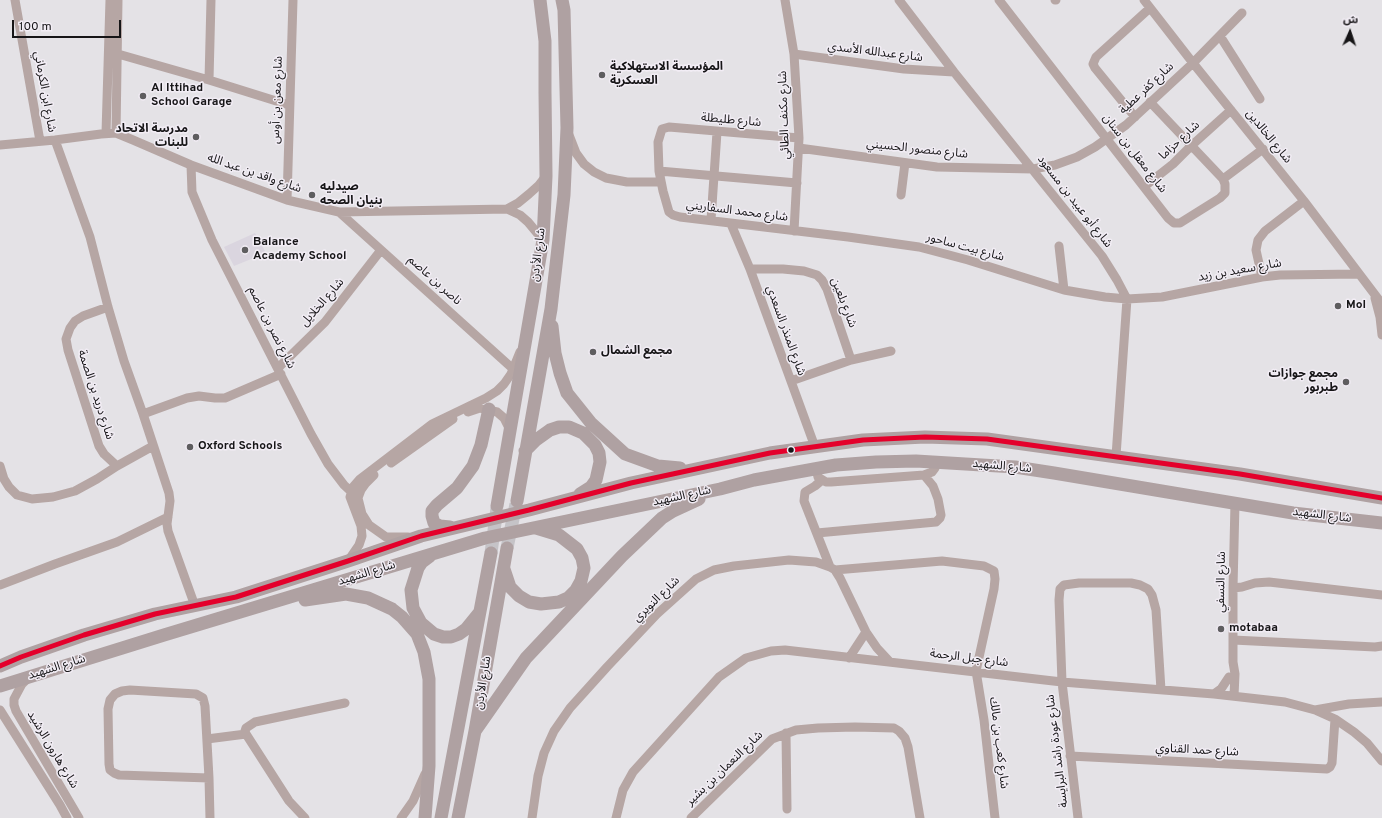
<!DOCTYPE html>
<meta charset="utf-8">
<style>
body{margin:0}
#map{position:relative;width:1382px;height:818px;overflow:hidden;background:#e4e2e6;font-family:Overpass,"Noto Sans Arabic",sans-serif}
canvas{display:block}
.north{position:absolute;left:1330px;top:12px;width:40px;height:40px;-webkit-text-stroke:3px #f2edf5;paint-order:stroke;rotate:3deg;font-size:11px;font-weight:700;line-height:16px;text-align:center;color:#161517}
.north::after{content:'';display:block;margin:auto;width:14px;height:18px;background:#161517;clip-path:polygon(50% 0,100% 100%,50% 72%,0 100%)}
.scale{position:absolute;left:12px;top:20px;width:109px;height:18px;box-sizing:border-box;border:2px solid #161517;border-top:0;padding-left:5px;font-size:12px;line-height:14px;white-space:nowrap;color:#161517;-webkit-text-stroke:3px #f2edf5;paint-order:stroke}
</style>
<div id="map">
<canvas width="1382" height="818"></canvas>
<div class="north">ش</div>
<div class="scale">100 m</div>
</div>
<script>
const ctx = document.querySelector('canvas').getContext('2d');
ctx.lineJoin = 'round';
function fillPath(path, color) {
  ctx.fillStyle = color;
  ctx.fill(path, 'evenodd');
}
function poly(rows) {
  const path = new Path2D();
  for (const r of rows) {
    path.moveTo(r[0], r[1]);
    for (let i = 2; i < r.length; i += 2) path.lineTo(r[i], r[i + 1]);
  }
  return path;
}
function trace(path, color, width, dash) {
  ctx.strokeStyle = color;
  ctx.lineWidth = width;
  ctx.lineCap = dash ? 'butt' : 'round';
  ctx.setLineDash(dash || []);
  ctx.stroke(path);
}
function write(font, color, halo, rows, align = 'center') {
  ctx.font = font + ' Overpass,"Noto Sans Arabic",sans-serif';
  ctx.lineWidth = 3;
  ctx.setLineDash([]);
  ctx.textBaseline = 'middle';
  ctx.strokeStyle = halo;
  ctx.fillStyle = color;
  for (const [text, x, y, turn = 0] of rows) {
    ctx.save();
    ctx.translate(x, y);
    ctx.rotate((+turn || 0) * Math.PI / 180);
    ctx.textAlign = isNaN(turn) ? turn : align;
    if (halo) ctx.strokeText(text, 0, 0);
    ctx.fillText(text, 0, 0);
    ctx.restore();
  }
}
fillPath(poly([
 [255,233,266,253,234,266,224,247]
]), '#dad5df');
trace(poly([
 [507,548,516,504],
 [491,553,497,508]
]), '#c5c3c7', 13, [13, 6]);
trace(poly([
 [15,0,40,141],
 [785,0,794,54,799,138,794,231],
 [899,0,954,72,1102,256,1117,280,1127,299,1116,456],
 [999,0,1168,218,1174,223,1180,223,1220,198,1225,193,1225,184,1223,179,1150,102],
 [1055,0,1056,0],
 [1144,0,1193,63,1304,201,1382,304],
 [1220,36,1260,99],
 [109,53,118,54,209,80,289,105],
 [794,54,904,69,954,72],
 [209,80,211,0],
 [1135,117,1095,68,1093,64,1096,57,1150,8],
 [106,133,110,0],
 [116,133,118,0],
 [569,135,576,153,584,164,594,172,606,178,627,182,661,182],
 [799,138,669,127,662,129,658,142,659,171,663,191,669,212,673,215,680,217,848,237,919,247,968,260,1064,290,1105,297,1127,299,1162,297,1262,277,1280,275,1359,274],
 [55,140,90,237,108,307,124,361,143,414,169,493,170,501,167,524,168,531,195,606],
 [0,145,55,140,101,134,116,133,133,140,191,165,287,200,339,212,507,209,520,215,528,222,543,240],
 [799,148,937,167,1033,169,1055,165,1077,157,1095,147,1126,125,1193,63,1242,13],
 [191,165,192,192,212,240,311,434,328,464,344,485,358,498,362,514,369,525,386,537,408,537],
 [659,171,797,183],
 [1223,179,1263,149],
 [1145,186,1173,164,1191,146,1231,110],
 [901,195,905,163],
 [287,200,293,0],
 [507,209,518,203,529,194,539,185,546,176],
 [339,212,512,368],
 [711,220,717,132],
 [731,224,750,269,815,447],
 [1059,246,1064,290],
 [750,269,783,269,804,271,817,275,822,280,827,289,851,360],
 [1262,277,1256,250,1258,240,1265,231,1304,201],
 [1375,298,1380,317,1382,335],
 [108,307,83,316,75,321,70,328,66,339,68,350,99,446,104,454,117,466],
 [278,368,325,322,381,250],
 [791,381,851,360,891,351],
 [468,412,480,408,497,412,504,418,510,430],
 [143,414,187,398,199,396,215,398,225,398,281,374],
 [391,463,453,419],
 [0,466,4,479,9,487,17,495,32,499,53,497,75,491,97,479,117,466,153,446],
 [816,468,818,477,826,482,831,482,924,475,932,472,935,468,936,462],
 [822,480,815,486,805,492,804,501,830,567],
 [358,498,361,490,366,483,374,475],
 [817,533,936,522,940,518,941,515,938,499,933,486,924,475],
 [348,561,359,545,362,536,361,526,350,497,353,487,360,479,432,424,486,398,497,391,504,384,511,374,520,352],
 [835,570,942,561,984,566,994,571,995,579,994,589,976,671,984,720,995,818],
 [0,585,55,564,117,542,168,517],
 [1233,588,1242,587,1255,583,1269,582,1382,595],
 [1233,640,1375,647,1382,646],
 [849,658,866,632],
 [28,678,22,684,14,699,14,705,16,711,79,818],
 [1214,694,1221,689,1229,677],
 [1234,696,1235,674,1233,662,1233,588,1235,503],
 [0,710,60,805,67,818],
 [1315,710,1349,704,1382,702],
 [786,733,787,809],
 [207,739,246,734],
 [1070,756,1327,769,1330,767,1332,763,1335,719],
 [209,778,119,775,114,773,110,770,109,764,108,709,110,700,115,694,122,691,130,690,196,694,203,698,205,706,209,778,210,818],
 [305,818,289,801,246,734,245,731,246,728,255,722,345,703],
 [401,818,413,801,425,774],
 [532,818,538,776,544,753,554,731,570,708,607,667,657,614,696,579,714,570,734,566,789,560,816,562,830,567,835,570,840,578,866,632,877,648,890,662],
 [616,818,623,790,633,772,719,677,746,658,771,651,785,650,1062,682,1214,694,1285,702,1315,710,1335,719,1354,732,1367,743,1382,761],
 [691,818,772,739,796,730,818,728,855,727,894,728,899,731,905,738,908,747,920,818],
 [1078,818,1062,682,1059,600,1060,589,1064,585,1079,583,1131,583,1140,585,1148,589,1152,595,1156,610,1161,690]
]), '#b6a6a4', 9);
trace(poly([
 [552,326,555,353,560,373,567,393,591,423,625,454,658,466,680,468],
 [525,451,536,440,550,430,559,427,569,427,583,433,595,445,599,453,600,462,596,480,591,487,580,494],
 [517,501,551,309,564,195,567,128,564,10,562,0],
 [497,506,543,240,546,176,545,92,545,41,540,0],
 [450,527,440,526,434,523,432,516,432,511,437,505,457,488,473,466,481,445,489,409],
 [430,556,422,562,418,568,411,590,413,608,421,623,434,634,443,637,451,637,459,634,466,629,479,613],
 [504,569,510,587,519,596,529,602,541,604,559,602,568,598,576,590,581,581,584,568,582,558,577,549,559,535,536,528],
 [305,600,346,594,368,598,392,609,402,617,417,634,424,652,429,679,429,766,425,818],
 [0,666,21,657,84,635,155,614,236,597,348,561,421,536,529,510,631,483,770,453,863,440,925,437,987,439,1240,474,1382,498],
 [0,686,164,635,485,538,720,489,754,480,836,465,876,462,916,461,1015,467,1054,473,1293,513,1382,523],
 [475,731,526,658,622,556,662,518,673,511,699,499],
 [441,818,491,553],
 [458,818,475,731,507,548]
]), '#afa1a2', 13);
trace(poly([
 [0,666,21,657,84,635,155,614,236,597,348,561,421,536,529,510,631,483,770,453,863,440,925,437,987,439,1240,474,1382,498]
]), '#e4002b', 5);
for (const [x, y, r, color] of [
 [602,75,4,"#5e5d5f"],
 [143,96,4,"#5e5d5f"],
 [196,137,4,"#5e5d5f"],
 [312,195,4,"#5e5d5f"],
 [245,250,4,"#5e5d5f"],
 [1338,306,4,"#5e5d5f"],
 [593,352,4,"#5e5d5f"],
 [1346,382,4,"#5e5d5f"],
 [190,447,4,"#5e5d5f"],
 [791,450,3.5,"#161517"],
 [1221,629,4,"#5e5d5f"]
]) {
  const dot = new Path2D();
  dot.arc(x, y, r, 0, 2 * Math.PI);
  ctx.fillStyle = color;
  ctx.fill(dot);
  trace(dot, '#f2edf5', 1.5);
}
write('12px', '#161517', '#f2edf5', [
 ["شارع عبدالله الأسدي",875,53,7],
 ["شارع كفر عطية",1147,89,-43],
 ["شارع ابن الكرماني",44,92,80],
 ["شارع معن بن أوس",278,100,-88],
 ["شارع مكنف الطائي",785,115,-92],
 ["شارع طليطلة",731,121,5],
 ["شارع الخالدين",1268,137,51],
 ["شارع حزاما",1180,141,-43],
 ["شارع منصور الحسيني",917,150,6],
 ["شارع معقل بن سنان",1134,154,52],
 ["شارع واقد بن عبد الله",254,174,19],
 ["شارع أبو عبيد بن مسعود",1074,202,52],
 ["شارع محمد السفاريني",737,212,7],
 ["شارع بيت ساحور",965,248,15],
 ["شارع الأردن",539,255,-83],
 ["شارع سعيد بن زيد",1240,271,-10],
 ["ناصر بن عاصم",434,281,42],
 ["شارع الخلايل",323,303,-49],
 ["شارع بلعين",843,303,69],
 ["شارع نصر بن عاصم",271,328,63],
 ["شارع المنذر السعدي",785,331,70],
 ["شارع دريد بن الصمة",95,395,72],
 ["شارع الشهيد",1002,467,5],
 ["شارع الشهيد",682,497,-12],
 ["شارع الشهيد",1322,516,7],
 ["شارع الشهيد",367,574,-17],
 ["شارع النسفي",1222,582,-89],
 ["شارع النويري",657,600,-44],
 ["شارع جبل الرحمة",969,659,7],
 ["شارع الشهيد",57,668,-17],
 ["شارع الأردن",484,683,-81],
 ["شارع كعب بن مالك",998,743,83],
 ["شارع هارون الرشيد",52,750,59],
 ["شارع عودة راشد البرايسة",1058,751,-97],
 ["شارع حمد القناوي",1197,751,3],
 ["شارع النعمان بن بشير",725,769,-44]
]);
write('bold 12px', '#161517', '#f2edf5', [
 ["المؤسسة الاستهلاكية",610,68],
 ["العسكرية",610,82],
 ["Al Ittihad",151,89],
 ["School Garage",151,103],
 ["مدرسة الاتحاد",188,130,"right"],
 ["للبنات",188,144,"right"],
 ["صيدليه",320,188],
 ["بنيان الصحه",320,202],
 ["Balance",253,243],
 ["Academy School",253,257],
 ["MoI",1346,306],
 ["مجمع الشمال",601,352],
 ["مجمع جوازات",1338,375,"right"],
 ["طبربور",1338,389,"right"],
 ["Oxford Schools",198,447],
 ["motabaa",1229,629]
], 'left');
</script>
